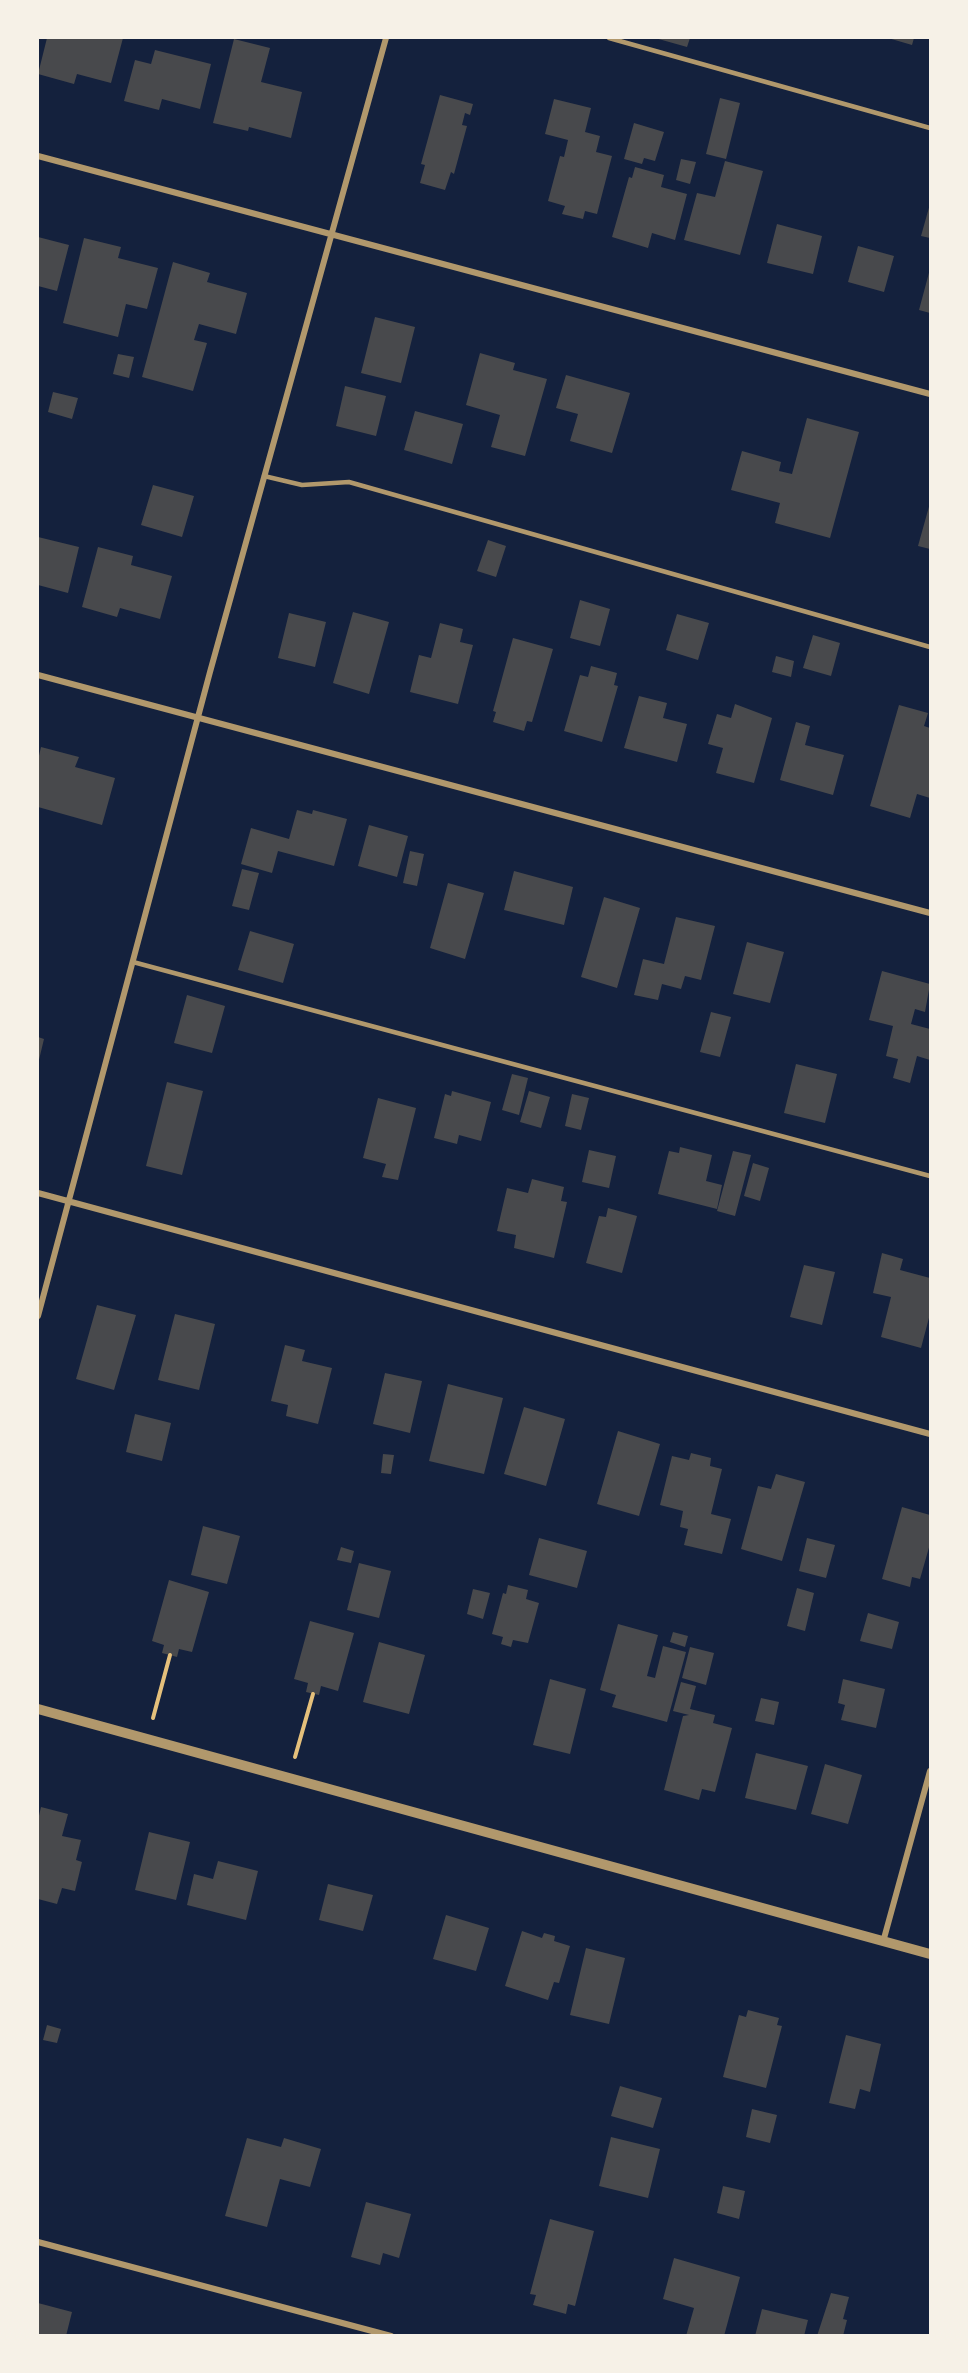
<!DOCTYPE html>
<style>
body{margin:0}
#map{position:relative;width:968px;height:2373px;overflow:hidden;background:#14213d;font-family:Cabin,sans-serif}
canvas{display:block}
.frame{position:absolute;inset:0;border:39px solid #f6f1e7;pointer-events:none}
</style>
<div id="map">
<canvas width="968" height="2373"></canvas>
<div class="frame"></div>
</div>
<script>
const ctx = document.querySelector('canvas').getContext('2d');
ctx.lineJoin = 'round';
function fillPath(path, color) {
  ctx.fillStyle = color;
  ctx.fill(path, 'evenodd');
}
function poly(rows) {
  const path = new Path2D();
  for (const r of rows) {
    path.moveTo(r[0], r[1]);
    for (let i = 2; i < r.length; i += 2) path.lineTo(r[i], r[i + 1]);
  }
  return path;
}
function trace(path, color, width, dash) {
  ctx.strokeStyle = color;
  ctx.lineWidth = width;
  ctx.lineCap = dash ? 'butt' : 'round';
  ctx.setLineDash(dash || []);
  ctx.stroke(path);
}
fillPath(poly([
 [47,38,123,38,111,83,77,74,74,84,38,74],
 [655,38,690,38,687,47],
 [888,38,914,38,912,45],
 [234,39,270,48,261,82,302,92,291,138,249,127,248,131,213,123],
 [155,50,211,64,200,109,162,99,159,110,124,101,135,60,151,64],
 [440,95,473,104,470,115,465,113,462,125,467,126,454,174,451,172,445,190,420,183,425,165,421,164],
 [720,98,740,103,726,159,706,154],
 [554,99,591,108,585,132,600,136,596,152,612,156,597,214,585,211,583,219,562,214,565,206,548,201,560,156,564,157,568,140,545,134],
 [634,123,664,132,655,161,644,158,642,164,624,159],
 [681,159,696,162,690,184,676,180],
 [725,161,763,171,740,255,684,240,697,193,715,197],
 [635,167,664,175,661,187,687,194,675,240,652,233,648,248,612,237,629,177,632,178],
 [930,204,930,238,921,236],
 [777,224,822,236,813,274,767,263],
 [38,237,69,245,57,291,38,286],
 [84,238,121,247,118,258,158,268,147,309,126,304,118,337,63,323],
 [858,246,894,256,884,292,848,282],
 [173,262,210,273,207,282,247,293,236,334,199,324,194,340,207,343,193,391,142,377],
 [930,269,930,313,919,310],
 [375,317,415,327,401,383,361,373],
 [480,353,515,363,513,370,547,379,525,456,491,447,500,415,466,405],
 [118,354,134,357,129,378,113,374],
 [566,375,630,393,612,453,570,441,578,414,556,408],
 [345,386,386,396,376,436,336,426],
 [53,392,78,398,72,419,48,412],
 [415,411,463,424,452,464,404,450],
 [807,418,859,432,830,538,775,523,780,503,731,490,742,451,781,462,779,471,792,474],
 [153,485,194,496,182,537,141,525],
 [930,503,930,549,918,546],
 [38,537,79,547,68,593,38,585],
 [488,540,506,546,496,577,477,571],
 [98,547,133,556,131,565,172,576,160,619,120,608,117,617,82,607],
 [580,600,610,609,600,646,570,638],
 [353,612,389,622,369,694,333,683],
 [289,613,326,622,315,667,278,658],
 [677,614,709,623,698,660,666,650],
 [440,623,463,629,460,642,473,645,458,704,410,692,419,655,431,658],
 [813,635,840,643,831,676,803,668],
 [513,638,553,649,532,722,527,721,524,731,493,722,496,712,493,711],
 [776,656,794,661,791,677,772,672],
 [591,666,617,673,614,685,618,686,602,742,564,731,580,675,588,677],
 [639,696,667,703,663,718,687,724,677,762,624,748],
 [735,704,772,718,754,783,716,773,723,748,708,744,717,714,731,718],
 [899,705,928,713,924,726,930,728,930,798,917,794,910,818,870,806],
 [796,722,810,726,805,745,844,755,833,795,780,780],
 [41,747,79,757,75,767,115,778,102,825,38,807,38,760],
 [297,810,312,814,313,810,347,819,334,866,278,851,272,873,241,864,251,828,289,839],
 [369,825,408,836,397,877,358,866],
 [410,851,424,854,417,886,403,883],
 [242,869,259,873,249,910,232,906],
 [514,871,573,887,564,925,504,910],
 [448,883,484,893,465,959,430,948],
 [604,897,640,908,617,988,581,977],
 [676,917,715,926,701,980,685,976,681,989,662,984,658,1000,634,995,643,959,664,964],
 [250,931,294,944,283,983,238,970],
 [747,942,784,952,770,1003,733,994],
 [882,971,930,984,925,1012,915,1009,911,1024,930,1029,930,1060,917,1056,910,1083,893,1078,898,1059,886,1056,893,1026,869,1020],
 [187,995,225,1006,212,1053,174,1043],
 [711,1012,731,1017,720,1057,700,1052],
 [38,1037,44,1039,38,1064],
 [796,1064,837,1074,825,1123,784,1113],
 [512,1074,528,1078,519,1115,502,1110],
 [167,1082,203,1091,182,1175,146,1166],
 [452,1091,491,1102,481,1141,459,1135,457,1144,434,1138,445,1094,451,1096],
 [529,1091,550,1097,541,1128,520,1122],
 [572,1094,589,1098,581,1130,565,1126],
 [378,1098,416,1108,398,1180,382,1177,386,1164,363,1158],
 [680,1147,712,1155,706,1181,722,1185,717,1209,658,1194,669,1151,679,1153],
 [589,1150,616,1156,609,1188,582,1182],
 [733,1151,751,1155,735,1216,717,1211],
 [753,1163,769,1168,760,1201,744,1196],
 [532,1179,564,1187,561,1201,567,1202,554,1258,514,1248,516,1235,497,1231,507,1188,528,1193],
 [608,1208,637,1216,622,1273,586,1263,599,1216,606,1217],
 [882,1253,903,1259,900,1270,930,1278,930,1314,921,1348,881,1337,891,1297,873,1293],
 [804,1265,835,1272,822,1325,790,1317],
 [97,1305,136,1315,114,1390,76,1379],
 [175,1314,215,1324,199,1390,158,1380],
 [285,1345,305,1350,302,1361,332,1368,318,1424,286,1416,288,1405,271,1401],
 [385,1373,422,1381,410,1433,373,1424],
 [448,1384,503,1398,484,1474,429,1461],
 [524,1407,565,1419,546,1486,504,1474],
 [135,1414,171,1423,162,1461,126,1452],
 [618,1431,660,1444,639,1516,597,1504],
 [691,1453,711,1458,710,1466,722,1469,711,1514,731,1519,722,1554,684,1545,688,1529,680,1527,683,1511,660,1505,672,1456,689,1460],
 [383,1454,394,1455,391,1474,381,1473],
 [776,1474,805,1482,782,1561,741,1549,758,1486,771,1489],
 [902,1507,930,1515,930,1544,920,1579,912,1577,910,1587,882,1579],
 [203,1526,240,1536,227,1584,191,1575],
 [539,1538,587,1551,577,1588,529,1575],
 [807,1538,835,1545,826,1578,799,1571],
 [341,1547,354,1551,351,1563,337,1560],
 [359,1563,391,1571,379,1618,347,1610],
 [169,1580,209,1592,192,1652,179,1649,177,1657,162,1653,164,1645,152,1641],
 [508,1585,528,1590,526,1599,539,1603,528,1643,513,1640,511,1647,501,1644,503,1637,492,1634,503,1593,506,1594],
 [797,1588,814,1593,805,1631,787,1626],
 [473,1589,490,1593,483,1619,467,1614],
 [868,1613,899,1622,892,1649,860,1641],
 [310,1621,354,1633,338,1691,321,1686,319,1695,306,1692,308,1683,294,1679],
 [618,1624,658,1635,647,1676,655,1678,663,1646,686,1652,667,1722,612,1707,616,1695,600,1690],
 [673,1632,688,1636,685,1647,670,1642],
 [379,1642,425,1655,409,1714,363,1702],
 [690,1647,714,1653,706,1685,682,1678],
 [550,1679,586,1689,570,1754,533,1745],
 [843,1679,885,1689,876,1728,841,1720,845,1705,838,1703],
 [681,1682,696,1686,690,1709,715,1715,713,1723,732,1728,715,1792,702,1789,699,1800,664,1790,683,1716,689,1715,673,1711],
 [761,1698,779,1702,774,1725,755,1721],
 [756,1753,808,1766,796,1810,745,1798],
 [825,1764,862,1775,848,1824,811,1814],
 [41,1807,68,1814,62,1836,81,1840,76,1860,82,1862,75,1891,62,1888,57,1904,38,1899,38,1820],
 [149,1832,190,1842,176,1900,135,1890],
 [218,1861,258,1871,246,1920,187,1905,194,1874,213,1879],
 [328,1884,373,1895,363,1931,319,1920],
 [446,1915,489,1928,476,1971,433,1959],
 [522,1931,542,1938,544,1933,555,1936,554,1941,570,1946,559,1983,554,1982,548,2000,505,1986],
 [586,1948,625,1958,609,2024,570,2015],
 [748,2010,779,2018,777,2025,782,2026,766,2088,723,2077,739,2015,746,2017],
 [47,2025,61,2029,57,2043,43,2040],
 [846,2035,881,2044,870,2092,860,2089,855,2109,829,2103],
 [620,2086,662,2098,653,2128,611,2116],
 [752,2109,777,2115,770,2143,746,2137],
 [611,2137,660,2149,648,2198,599,2186],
 [247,2138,281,2147,284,2138,321,2149,310,2187,280,2179,267,2227,225,2216],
 [723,2186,745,2191,739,2219,717,2213],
 [366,2202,411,2214,399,2258,383,2253,380,2265,351,2257],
 [550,2219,594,2231,575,2306,568,2304,566,2314,533,2305,536,2295,530,2294],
 [674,2258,740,2277,724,2336,686,2336,694,2308,663,2299],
 [831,2293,849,2297,843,2319,847,2320,843,2336,817,2336],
 [38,2303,72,2312,66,2336,38,2336],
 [762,2309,808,2320,804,2336,755,2336]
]), '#48494c');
trace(poly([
 [153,1718,170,1655],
 [295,1757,313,1694]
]), '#e5c07b', 4);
trace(poly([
 [609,38,930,128],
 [264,476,302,485,349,482,930,647],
 [133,962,930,1176]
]), '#b1986c', 4.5);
trace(poly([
 [38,156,930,394],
 [38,675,930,913],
 [38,1193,930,1434],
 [38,1316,210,672,386,38],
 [883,1942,930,1771],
 [38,2242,391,2336]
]), '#b1986c', 6);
trace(poly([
 [38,1709,930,1954]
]), '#b1986c', 10);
</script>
